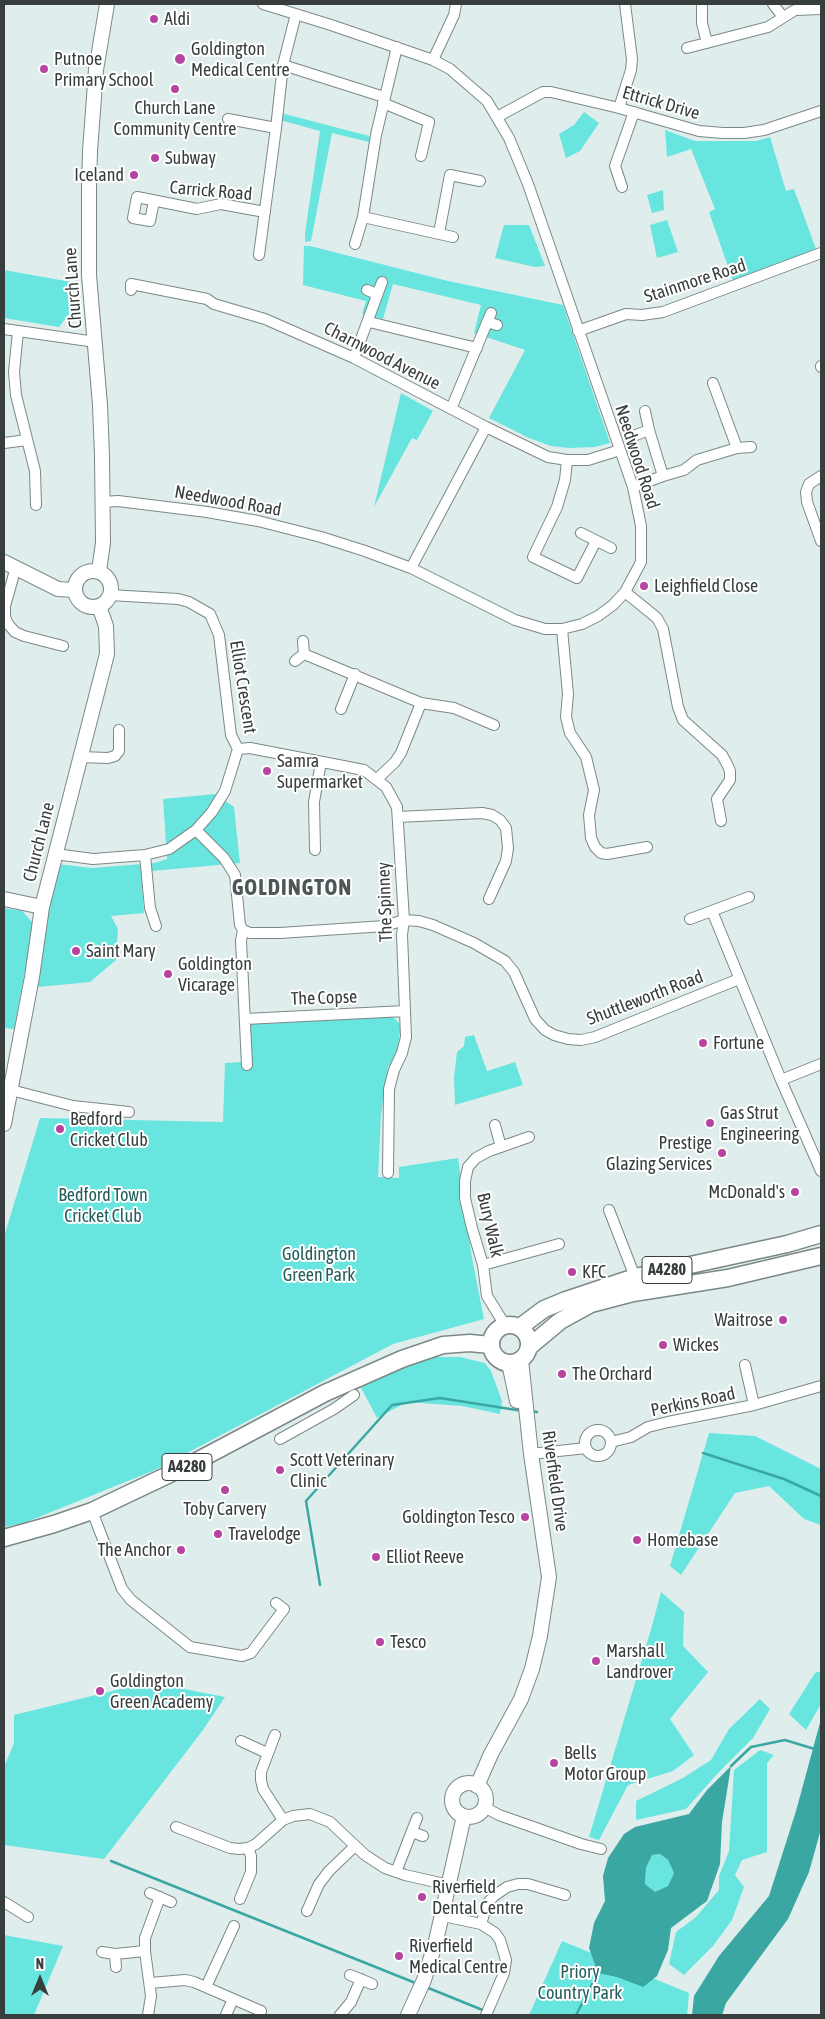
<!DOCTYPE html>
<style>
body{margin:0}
#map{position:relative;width:825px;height:2019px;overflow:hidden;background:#dfeeed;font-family:"Asap Condensed",sans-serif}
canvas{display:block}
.frame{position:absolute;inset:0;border:5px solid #383e3e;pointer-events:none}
.north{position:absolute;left:15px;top:1954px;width:50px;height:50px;-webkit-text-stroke:4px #fff;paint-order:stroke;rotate:0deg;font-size:14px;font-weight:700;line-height:20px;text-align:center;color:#383e3e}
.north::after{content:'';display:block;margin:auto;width:18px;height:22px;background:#383e3e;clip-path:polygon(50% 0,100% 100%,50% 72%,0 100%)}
</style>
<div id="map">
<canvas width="825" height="2019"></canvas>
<div class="frame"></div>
<div class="north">N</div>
</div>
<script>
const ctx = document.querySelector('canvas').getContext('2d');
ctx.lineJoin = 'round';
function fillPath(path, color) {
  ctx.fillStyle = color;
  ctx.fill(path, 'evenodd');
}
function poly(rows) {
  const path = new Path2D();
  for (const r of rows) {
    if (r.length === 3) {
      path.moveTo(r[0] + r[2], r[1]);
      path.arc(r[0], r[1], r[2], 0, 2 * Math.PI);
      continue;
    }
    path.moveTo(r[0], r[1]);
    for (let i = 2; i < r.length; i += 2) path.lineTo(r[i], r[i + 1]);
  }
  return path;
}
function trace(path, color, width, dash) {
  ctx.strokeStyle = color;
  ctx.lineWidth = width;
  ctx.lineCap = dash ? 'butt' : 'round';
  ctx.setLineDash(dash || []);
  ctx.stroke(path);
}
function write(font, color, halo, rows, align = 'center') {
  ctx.font = font + ' "Asap Condensed",sans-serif';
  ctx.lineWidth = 4;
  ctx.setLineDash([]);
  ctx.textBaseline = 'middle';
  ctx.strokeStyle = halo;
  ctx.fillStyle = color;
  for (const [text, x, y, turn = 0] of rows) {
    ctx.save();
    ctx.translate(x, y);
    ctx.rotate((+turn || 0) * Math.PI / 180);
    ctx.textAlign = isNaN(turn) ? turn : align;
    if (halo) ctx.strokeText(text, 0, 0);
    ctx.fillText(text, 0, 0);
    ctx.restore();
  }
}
fillPath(poly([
 [584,112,599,123,580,151,566,158,559,134,574,125],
 [281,113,369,136,369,142,332,133,311,241,305,242,305,233,320,131,280,120],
 [665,130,695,141,756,141,770,137,786,191,794,189,816,249,733,281,709,212,715,209,691,149,667,157],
 [663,190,664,210,652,213,647,195],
 [667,220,678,252,657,258,650,225],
 [504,225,529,225,545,266,535,267,495,258],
 [304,246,310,246,448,281,563,305,610,443,595,447,569,448,551,446,529,438,489,418,525,350,474,333,481,305,393,284,383,319,362,314,366,301,303,285],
 [4,270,71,282,69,314,59,327,4,318],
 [401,393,433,411,417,440,412,438,374,507],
 [215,794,234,807,240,863,141,872,144,913,111,916,118,929,116,960,90,982,38,987,50,898,57,864,92,868,154,863,167,859,163,799],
 [4,908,22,911,34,924,14,1029,4,1028],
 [240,1014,260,1024,393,1017,401,1025,396,1060,388,1067,381,1114,378,1177,399,1178,399,1167,458,1158,472,1258,484,1319,393,1344,155,1470,24,1523,4,1527,4,1237,40,1118,223,1122,225,1063,241,1062],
 [474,1035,487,1071,515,1062,523,1085,455,1105,454,1077,457,1052,464,1046,465,1037],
 [435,1357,460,1357,485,1363,491,1371,502,1401,500,1414,462,1406,407,1402,377,1418,359,1384,408,1365],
 [709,1433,755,1436,821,1469,821,1525,804,1519,769,1486,735,1493,681,1575,670,1566],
 [661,1592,684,1612,683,1646,708,1672,670,1719,694,1755,673,1771,628,1785,599,1840,589,1837,652,1626],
 [821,1671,821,1704,806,1730,789,1714,815,1673],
 [149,1682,225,1697,203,1730,104,1859,4,1845,4,1767,14,1743,14,1715],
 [760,1699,770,1709,753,1738,719,1772,686,1809,636,1820,636,1801,683,1778,711,1760,729,1729],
 [760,1750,774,1755,767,1763,767,1852,742,1860,735,1875,744,1887,732,1920,713,1946,684,1975,669,1964,676,1932,696,1917,719,1890,719,1876,729,1851,734,1770],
 [660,1854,668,1860,674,1873,668,1886,655,1893,645,1884,646,1868,652,1855],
 [4,1935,63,1946,34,2015,4,2015],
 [562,1941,689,1993,687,2015,529,2015]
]), '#68e5de');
fillPath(poly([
 [821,1719,821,1829,809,1872,788,1919,726,2003,722,2015,692,2015,694,1996,719,1956,769,1896,796,1811],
 [731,1766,722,1822,720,1864,707,1901,671,1928,668,1950,657,1976,643,1987,617,1977,598,1973,589,1948,594,1923,605,1901,603,1876,608,1858,624,1834,635,1827,689,1814,707,1790],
 [660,1854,668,1860,674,1873,668,1886,655,1892,645,1884,646,1868,652,1855]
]), '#3ba7a2');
trace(poly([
 [531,1411,537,1412],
 [703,1453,784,1479,821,1496],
 [320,1585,306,1501,392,1405,440,1398,523,1411],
 [731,1766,751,1747,785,1740,821,1751],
 [111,1861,418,1984],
 [426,1987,485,2011],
 [576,2015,598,1973]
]), '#3ba7a2', 2.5);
const street = poly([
 [702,4,702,23,707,43],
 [773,4,783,17],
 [687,48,768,27,795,10,821,9],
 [433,60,454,15,456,4],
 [283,65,384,97],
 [383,103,429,122,421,156],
 [619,108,631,70,632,59,625,4],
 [497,117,543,92,551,92,619,108,699,131,723,133,744,133,764,130,821,111],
 [228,119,276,128,283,65,296,14],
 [622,187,615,166,634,112],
 [154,201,150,221,133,218,137,197,197,209,221,204,265,212],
 [363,217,453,237],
 [439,233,450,175,480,181],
 [355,244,363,217,376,135,397,47],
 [259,255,276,128],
 [131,290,131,284,207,299,214,304,265,319,354,358,486,427,548,457,567,460,588,460,620,450],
 [367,290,377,294],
 [369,322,477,348],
 [487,322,497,325],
 [4,329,96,342],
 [18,331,14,372,16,395,35,471,36,505],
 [578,331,626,314,642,315,663,312,821,253],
 [354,358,382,282],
 [821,366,821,367],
 [451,409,491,313],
 [645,411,649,430],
 [4,443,27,440],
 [737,448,751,447],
 [567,460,565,480,557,507,533,557,577,578,596,541],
 [663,476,684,470,697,460,737,448,713,383],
 [821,476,809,484,806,492,807,502,821,541],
 [633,487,663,476,649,430,636,435],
 [103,502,118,501,207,512,258,521,321,537,365,551,411,568,515,620,545,629,562,629,582,624,598,616,613,605,625,592,641,562,641,526,633,487,528,184,509,138,487,101,450,69,433,60,331,25,263,4],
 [581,533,611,548],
 [16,567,5,606,5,617,8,624,15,632,24,636,63,646],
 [411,568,486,427],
 [625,592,657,618,663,629,678,707,683,720,722,755,727,764,730,771,730,780,717,799,721,821],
 [562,629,568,694,566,717,570,733,586,757,594,790,589,815,591,838,595,847,601,853,607,854,647,847],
 [303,641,304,654],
 [304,654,421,703,454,708,494,725],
 [295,661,304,654],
 [341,709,355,674],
 [238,749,250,748,364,770,386,787,397,807,404,920,402,935,406,1037,402,1053,394,1070,389,1089,388,1173],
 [80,757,108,758,115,756,119,751,119,730],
 [377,779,395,762,401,753,421,703],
 [398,817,482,813,492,815,500,820,506,828,508,848,506,861,489,899],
 [196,830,224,858,235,875,240,925,243,930,250,933,280,933,385,926,404,920,419,921,433,925,474,943,505,961,514,972,535,1019,545,1030,554,1035,568,1039,581,1040,595,1037,739,979],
 [315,850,314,802,321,762],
 [55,854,93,859,145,855,169,849,196,830,212,812,225,791,238,749,231,735,219,635,210,614,189,602,178,599,110,595],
 [145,855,150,908,156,926],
 [712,911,781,1080,821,1171],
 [690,919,749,897],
 [243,930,241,941,247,1065],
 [245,1019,405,1011],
 [781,1080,821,1064],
 [11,1090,73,1106,129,1112],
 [495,1125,501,1147],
 [609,1210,635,1277],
 [483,1265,559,1244],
 [505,1325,487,1296,483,1265,472,1228,465,1198,465,1181,468,1167,476,1158,489,1151,529,1137],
 [754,1405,821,1386],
 [598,1443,13],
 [280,1439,334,1409,354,1395],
 [611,1442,631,1437,648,1427,668,1422,754,1405,745,1365],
 [531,1454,586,1448],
 [92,1511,122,1589,131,1600,190,1647,242,1656,251,1653,284,1609,276,1603],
 [275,1735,261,1772,261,1780,263,1789,283,1820],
 [241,1741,267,1753],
 [484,1807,499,1815,581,1844,601,1849],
 [176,1827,230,1848,239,1849,248,1848,256,1844,283,1820,293,1816,310,1814,330,1822,365,1855,385,1868,405,1875,449,1885],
 [412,1832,423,1836],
 [396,1872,417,1818],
 [150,1893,171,1902],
 [240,1899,251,1872,251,1856,248,1848],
 [4,1902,28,1917],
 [307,1911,319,1884,329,1871,355,1846],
 [443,1916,481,1924,495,1933,500,1940,506,1960,504,1973,486,2015],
 [481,1924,487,1904,494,1896,507,1887,518,1884,528,1884,565,1895],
 [102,1952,115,1954,145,1951],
 [115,1954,116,1967],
 [350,1975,372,1984],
 [150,1983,185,1980,194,1982,261,2011],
 [206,1987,234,1926],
 [148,2015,151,1996,145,1951,145,1938,160,1897],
 [226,2015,233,1999],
 [340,2015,351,2002,361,1979]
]);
const secondary = poly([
 [4,562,58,589,74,590],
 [99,571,103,543,102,456,100,405,89,275,89,187,90,151,96,70,107,4],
 [93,589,18],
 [4,899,42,907],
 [4,1124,32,977,42,907,107,654,106,626,99,606],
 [509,1363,517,1401],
 [469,1800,17],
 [477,1786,491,1754,521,1699,532,1669,540,1636,549,1577,531,1454,521,1360],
 [408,2015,424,1980,436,1941,464,1816]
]);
const primary = poly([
 [510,1344,19],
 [520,1327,544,1309,566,1300,635,1277,787,1244,821,1234],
 [529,1347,560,1321,591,1304,633,1293,728,1278,821,1256],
 [4,1538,54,1524,92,1511,193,1463,325,1393,402,1359,443,1345,470,1343,490,1345]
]);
trace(street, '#7b8887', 12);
trace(secondary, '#7b8887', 16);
trace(primary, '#7b8887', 19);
trace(street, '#fff', 10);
trace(secondary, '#fff', 14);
trace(primary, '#fff', 16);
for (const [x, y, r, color] of [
 [154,19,5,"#b745a0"],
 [180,59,6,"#b745a0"],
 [44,69,5,"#b745a0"],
 [175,89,5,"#b745a0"],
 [155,158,5,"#b745a0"],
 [134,175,5,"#b745a0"],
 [644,586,5,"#b745a0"],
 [267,771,5,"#b745a0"],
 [76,951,5,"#b745a0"],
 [168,974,5,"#b745a0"],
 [703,1043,5,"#b745a0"],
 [710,1123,5,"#b745a0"],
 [60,1129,5,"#b745a0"],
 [722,1153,5,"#b745a0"],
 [795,1192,5,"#b745a0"],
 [572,1272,5,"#b745a0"],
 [783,1320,5,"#b745a0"],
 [663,1345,5,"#b745a0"],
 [562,1374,5,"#b745a0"],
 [280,1470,5,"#b745a0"],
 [225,1490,5,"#b745a0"],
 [525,1517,5,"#b745a0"],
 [218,1534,5,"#b745a0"],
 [637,1540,5,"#b745a0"],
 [181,1550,5,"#b745a0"],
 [376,1557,5,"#b745a0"],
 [380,1642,5,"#b745a0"],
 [596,1661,5,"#b745a0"],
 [100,1691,5,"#b745a0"],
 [554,1763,5,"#b745a0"],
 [422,1897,5,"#b745a0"],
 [399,1956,5,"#b745a0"]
]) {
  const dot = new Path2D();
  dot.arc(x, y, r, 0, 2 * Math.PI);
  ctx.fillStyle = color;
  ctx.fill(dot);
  trace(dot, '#fff', 2);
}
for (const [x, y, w] of [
 [667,1270,50],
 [187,1467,50]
]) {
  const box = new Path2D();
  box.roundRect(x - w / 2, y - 13.5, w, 27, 4);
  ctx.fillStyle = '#fff';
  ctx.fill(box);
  trace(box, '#383e3e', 1);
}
write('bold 16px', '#383e3e', null, [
 ["A4280",667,1270],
 ["A4280",187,1467]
]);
write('18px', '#383e3e', '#fff', [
 ["Aldi",164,19],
 ["Goldington",191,49],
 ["Medical Centre",191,70],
 ["Putnoe",54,59],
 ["Primary School",54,80],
 ["Church Lane",175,108,"center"],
 ["Community Centre",175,129,"center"],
 ["Subway",165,158],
 ["Iceland",124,175,"right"],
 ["Leighfield Close",654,586],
 ["Samra",277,761],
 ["Supermarket",277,782],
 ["Saint Mary",86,951],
 ["Goldington",178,964],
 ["Vicarage",178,985],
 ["Fortune",713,1043],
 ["Gas Strut",720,1113],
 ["Engineering",720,1134],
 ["Bedford",70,1119],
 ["Cricket Club",70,1140],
 ["Prestige",712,1143,"right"],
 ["Glazing Services",712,1164,"right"],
 ["McDonald's",785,1192,"right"],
 ["KFC",582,1272],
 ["Waitrose",773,1320,"right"],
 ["Wickes",673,1345],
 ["The Orchard",572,1374],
 ["Scott Veterinary",290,1460],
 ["Clinic",290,1481],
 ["Toby Carvery",225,1509,"center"],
 ["Goldington Tesco",515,1517,"right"],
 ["Travelodge",228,1534],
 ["Homebase",647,1540],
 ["The Anchor",171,1550,"right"],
 ["Elliot Reeve",386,1557],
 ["Tesco",390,1642],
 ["Marshall",606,1651],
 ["Landrover",606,1672],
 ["Goldington",110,1681],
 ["Green Academy",110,1702],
 ["Bells",564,1753],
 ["Motor Group",564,1774],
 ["Riverfield",432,1887],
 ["Dental Centre",432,1908],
 ["Riverfield",409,1946],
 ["Medical Centre",409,1967]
], 'left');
write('18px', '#383e3e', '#fff', [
 ["Ettrick Drive",661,103,16],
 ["Carrick Road",211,191,5],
 ["Stainmore Road",695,281,-18],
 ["Church Lane",73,288,-94],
 ["Charnwood Avenue",382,356,27],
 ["Needwood Road",637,457,72],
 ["Needwood Road",228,501,10],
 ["Elliot Crescent",243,687,81],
 ["Church Lane",39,842,-76],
 ["The Spinney",385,902,-92],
 ["The Copse",324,998,-2],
 ["Shuttleworth Road",645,998,-21],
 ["Bury Walk",490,1225,77],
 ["Perkins Road",693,1402,-12],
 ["Riverfield Drive",555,1481,82]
]);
write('18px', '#235e5b', '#fff', [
 ["Bedford Town",103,1195],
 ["Cricket Club",103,1216],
 ["Goldington",319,1254],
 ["Green Park",319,1275],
 ["Priory",580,1972],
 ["Country Park",580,1993]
]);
ctx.letterSpacing = '1px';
write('bold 22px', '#4b5857', '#fff', [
 ["GOLDINGTON",292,888]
]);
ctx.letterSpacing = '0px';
</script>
